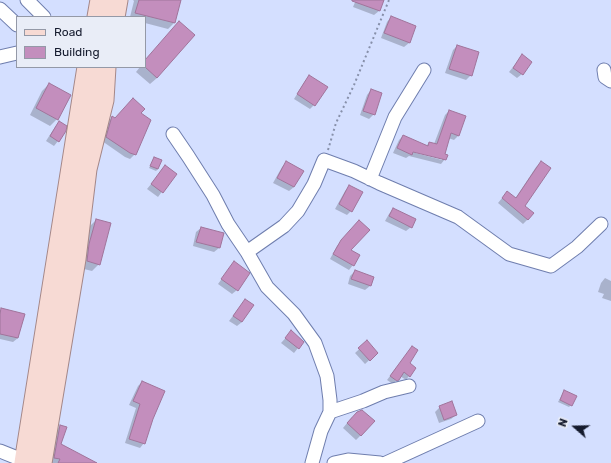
<!DOCTYPE html>
<style>
body{margin:0}
#map{position:relative;width:611px;height:463px;overflow:hidden;background:#d4dfff;font-family:Rubik,sans-serif}
canvas{display:block}
.legend{position:absolute;left:16px;top:16px;width:130px;height:52px;box-sizing:border-box;background:#e9edf7;border:1px solid #9499a7;margin:0;padding:5px 7px;list-style:none;font-size:12px;color:#151b2e}
.legend li{display:flex;align-items:center;gap:8px;height:20px}
.legend b{width:20px;border:1px solid #9499a7}
.north{position:absolute;left:555px;top:407px;width:40px;height:40px;-webkit-text-stroke:3px #e9edf7;paint-order:stroke;rotate:290deg;font-size:11px;font-weight:700;line-height:16px;text-align:center;color:#151b2e}
.north::after{content:'';display:block;margin:auto;width:14px;height:18px;background:#151b2e;clip-path:polygon(50% 0,100% 100%,50% 72%,0 100%)}
</style>
<div id="map">
<canvas width="611" height="463"></canvas>
<ul class="legend">
<li><b style="height:5px;background:#f7dad4"></b>Road</li>
<li><b style="height:11px;background:#c38ebd"></b>Building</li>
</ul>
<div class="north">N</div>
</div>
<script>
const ctx = document.querySelector('canvas').getContext('2d');
ctx.lineJoin = 'round';
function fillPath(path, color) {
  ctx.fillStyle = color;
  ctx.fill(path, 'evenodd');
}
function poly(rows) {
  const path = new Path2D();
  for (const r of rows) {
    path.moveTo(r[0], r[1]);
    for (let i = 2; i < r.length; i += 2) path.lineTo(r[i], r[i + 1]);
  }
  return path;
}
function trace(path, color, width, dash) {
  ctx.strokeStyle = color;
  ctx.lineWidth = width;
  ctx.lineCap = dash ? 'butt' : 'round';
  ctx.setLineDash(dash || []);
  ctx.stroke(path);
}
fillPath(poly([
 [133,0,180,0,174,23,168,29,145,23,145,17,130,17,134,1],
 [356,0,383,0,379,11,374,15,353,7],
 [391,17,409,43,404,47,381,38,387,22],
 [457,46,471,75,466,80,445,73,453,50],
 [522,56,522,74,517,78,509,72],
 [145,61,157,78,150,84,136,72,140,67,145,67],
 [310,76,314,105,310,109,294,99,305,81],
 [49,84,57,119,50,126,30,115,42,91],
 [371,90,374,114,369,119,360,115,367,95],
 [449,111,458,136,454,140,448,138,444,155,445,159,441,164,409,156,406,158,393,153,399,140,403,136,426,146,429,143,434,144,445,115],
 [408,149,442,158,442,160,408,151],
 [140,113,135,154,130,159,125,157,102,141,108,122,112,117,115,119],
 [59,122,58,141,54,146,46,141,55,127],
 [154,158,158,169,156,171,149,168],
 [286,163,302,171,294,187,289,191,273,183,282,167],
 [541,163,523,206,528,219,523,224,498,203,507,192,515,199,536,167],
 [165,167,175,174,158,197,147,189],
 [349,186,351,211,347,215,335,209,345,191],
 [393,209,411,227,406,231,385,221,389,214],
 [96,220,99,264,92,271,80,268,89,227],
 [355,226,350,251,353,265,349,270,330,259,337,246],
 [201,228,219,248,214,252,193,246,196,232],
 [234,262,237,290,232,294,218,284],
 [355,271,373,277,370,286,365,290,348,284,350,276],
 [605,278,611,281,611,301,602,298,604,294,598,292,601,283],
 [245,300,242,322,237,326,229,321],
 [2,309,18,338,13,342,0,339,0,311],
 [291,332,298,348,294,353,281,343],
 [367,342,377,353,365,364,355,353],
 [412,347,408,364,409,376,406,380,400,376,393,384,387,380],
 [142,382,152,419,144,443,140,448,125,443,136,408,129,405,138,386],
 [564,391,571,405,569,407,558,402],
 [440,407,456,415,451,419,439,423,435,412],
 [352,417,361,435,356,440,343,428],
 [60,426,66,428,60,445,95,463,49,463,54,432]
]), '#0003');
const building = poly([
 [139,0,181,0,175,23,135,13,139,0],
 [352,0,384,0,380,11,352,1,352,0],
 [391,16,416,26,410,43,384,33,391,16],
 [179,21,195,35,157,78,145,67,145,60,179,21],
 [457,45,479,52,472,76,449,69,457,45],
 [522,54,532,62,523,75,513,68,522,54],
 [309,75,328,87,315,106,297,94,309,75],
 [49,83,71,95,58,120,36,108,49,83],
 [371,89,382,93,375,115,363,111,371,89],
 [133,98,145,109,141,113,151,120,136,155,130,153,106,137,112,116,115,118,133,98],
 [449,110,466,116,459,136,451,133,445,154,448,155,446,160,413,152,412,155,397,148,403,135,428,146,429,142,437,144,449,110],
 [59,121,67,126,66,131,59,142,50,136,59,121],
 [154,157,162,160,158,169,150,166,154,157],
 [286,161,304,171,294,187,277,178,286,161],
 [541,161,551,168,525,206,534,213,528,220,502,198,507,191,516,198,541,161],
 [165,165,177,174,163,193,151,184,165,165],
 [349,185,363,192,352,212,339,204,349,185],
 [393,208,416,219,412,228,389,216,393,208],
 [96,219,111,223,100,265,87,261,89,244,96,219],
 [359,220,370,230,351,250,360,255,354,266,333,254,341,240,359,220],
 [201,227,224,233,220,248,196,242,201,227],
 [234,261,250,273,238,291,221,279,234,261],
 [355,270,374,277,371,286,351,279,355,270],
 [245,299,254,305,242,322,233,316,245,299],
 [1,308,25,314,18,338,0,334,0,314,1,308],
 [291,330,304,342,299,349,285,338,291,330],
 [367,340,378,353,370,361,358,348,367,340],
 [412,346,418,350,410,363,416,368,410,377,404,372,399,380,397,381,390,376,412,346],
 [142,381,165,391,153,419,145,444,129,439,140,404,133,401,142,381],
 [564,390,577,396,572,406,560,400,564,390],
 [452,401,457,415,444,420,439,406,452,401],
 [362,410,375,421,361,436,347,423,357,412,362,410],
 [60,425,67,427,61,444,97,463,58,463,60,459,54,458,60,425]
]);
fillPath(building, '#c38ebd');
trace(building, '#a0749b', 1);
const minor = poly([
 [27,0,44,17],
 [0,9,17,25],
 [0,57,17,53],
 [604,70,605,77,611,81],
 [173,134,188,156,213,195,228,224,247,252,267,287,294,314,315,343,327,376,330,400,330,412,321,431,312,463],
 [370,179,395,117,424,70],
 [247,252,284,226,298,211,314,184,324,160,354,171,379,183,458,217,509,254,551,266,577,247,601,224],
 [330,412,363,401,384,392,409,386],
 [0,451,15,457,26,457],
 [334,463,348,460,380,463],
 [386,463,478,421]
]);
const primary = poly([
 [98,17,101,0],
 [114,17,117,0],
 [25,463,88,67],
 [41,463,75,259,86,169,103,100,105,67]
]);
trace(minor, '#6f7eae', 15);
trace(primary, '#a48788', 23);
trace(poly([
 [328,150,336,123,354,85,389,0]
]), '#8790aa', 2, [2, 3]);
trace(minor, '#fff', 13);
trace(primary, '#f7dad4', 21);
</script>
